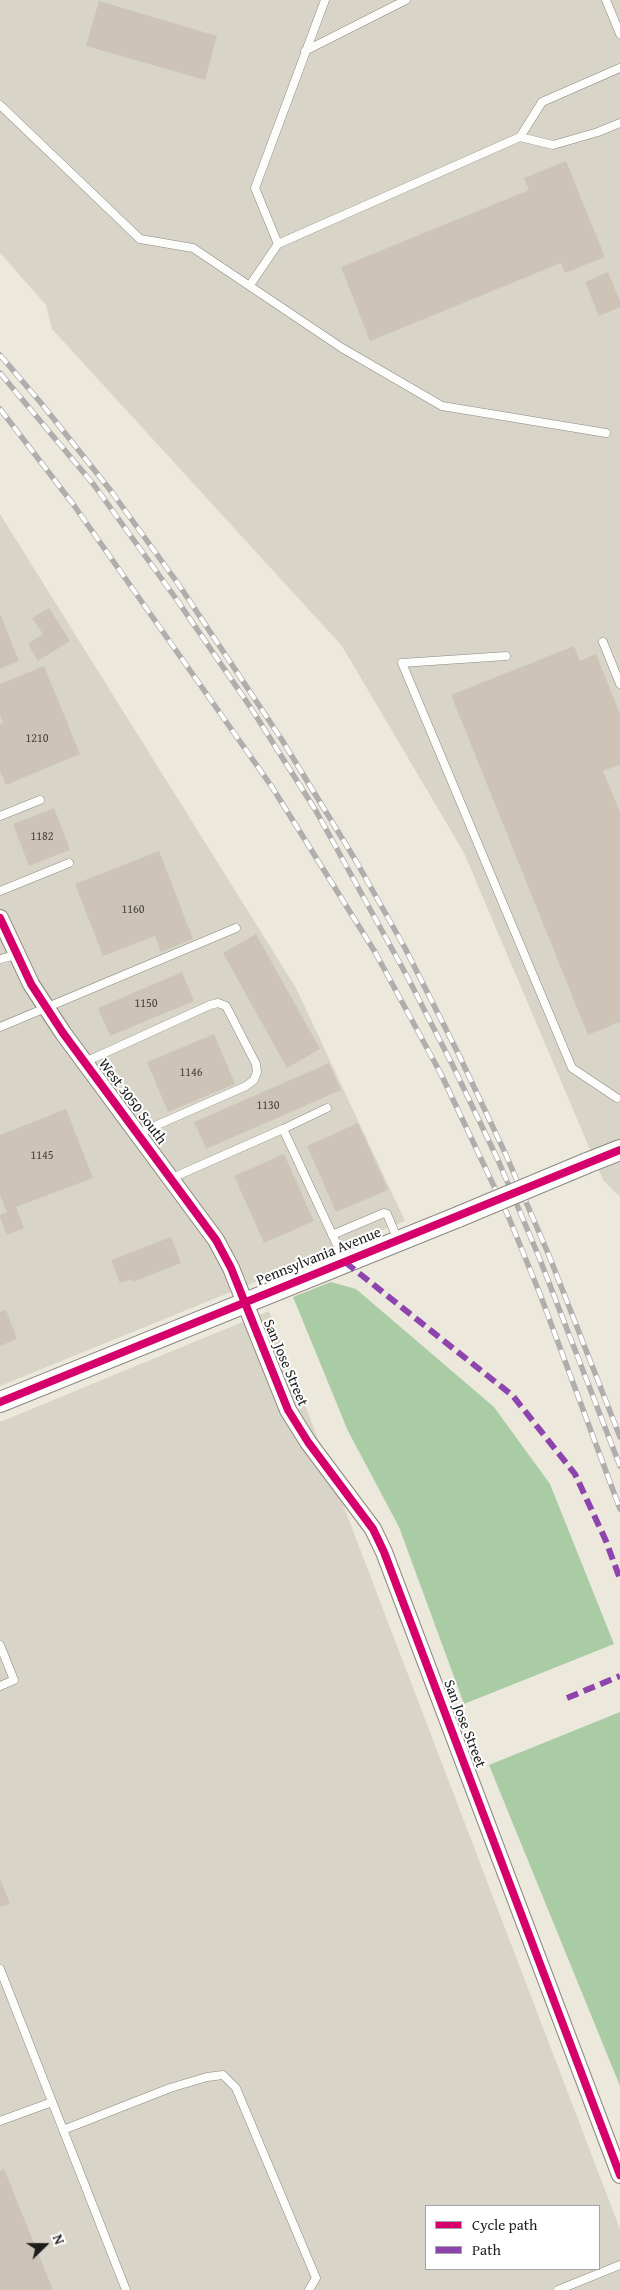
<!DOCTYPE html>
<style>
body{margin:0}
#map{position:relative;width:620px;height:2290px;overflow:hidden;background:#ece8dc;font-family:"Gentium Book Plus",serif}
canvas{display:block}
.legend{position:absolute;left:425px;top:2205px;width:175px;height:65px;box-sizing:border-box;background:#fff;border:1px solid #a4a4a4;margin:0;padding:6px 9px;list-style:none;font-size:15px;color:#1c1c1c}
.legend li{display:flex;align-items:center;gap:10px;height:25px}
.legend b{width:25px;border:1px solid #a4a4a4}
.north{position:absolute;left:20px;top:2220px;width:50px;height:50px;-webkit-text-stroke:4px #fff;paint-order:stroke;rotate:68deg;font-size:14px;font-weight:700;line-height:20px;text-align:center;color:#1c1c1c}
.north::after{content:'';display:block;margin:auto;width:18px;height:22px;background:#1c1c1c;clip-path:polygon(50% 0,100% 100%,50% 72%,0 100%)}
</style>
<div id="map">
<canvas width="620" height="2290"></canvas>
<ul class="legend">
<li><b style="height:6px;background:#d6006c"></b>Cycle path</li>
<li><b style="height:6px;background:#8e44ad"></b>Path</li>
</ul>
<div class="north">N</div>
</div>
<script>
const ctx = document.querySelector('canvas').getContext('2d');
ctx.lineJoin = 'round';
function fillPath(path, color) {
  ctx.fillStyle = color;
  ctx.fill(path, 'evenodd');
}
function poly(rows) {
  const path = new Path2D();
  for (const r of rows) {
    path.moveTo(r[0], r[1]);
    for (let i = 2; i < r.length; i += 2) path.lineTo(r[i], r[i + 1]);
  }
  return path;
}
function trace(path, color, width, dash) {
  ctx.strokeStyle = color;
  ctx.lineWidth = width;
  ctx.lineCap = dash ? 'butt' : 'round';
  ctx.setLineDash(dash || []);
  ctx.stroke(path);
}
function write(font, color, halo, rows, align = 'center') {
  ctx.font = font + ' "Gentium Book Plus",serif';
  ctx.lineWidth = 4;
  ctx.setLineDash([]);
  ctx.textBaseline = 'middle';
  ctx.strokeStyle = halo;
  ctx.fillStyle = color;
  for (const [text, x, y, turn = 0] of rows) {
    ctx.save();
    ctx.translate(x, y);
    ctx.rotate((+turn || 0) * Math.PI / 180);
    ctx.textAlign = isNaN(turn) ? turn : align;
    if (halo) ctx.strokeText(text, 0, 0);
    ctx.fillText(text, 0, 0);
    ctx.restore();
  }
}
fillPath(poly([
 [0,0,620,0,620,1197,603,1180,464,853,342,646,52,329,46,305,0,253],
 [0,514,296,988,405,1221,0,1386],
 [269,1311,620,2229,620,2290,0,2290,0,1422],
 [426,2206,599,2206,599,2269,426,2269]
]), '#d8d5c8');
fillPath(poly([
 [331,1282,356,1289,494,1407,550,1484,614,1644,464,1704,399,1527,348,1431,293,1297],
 [620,1712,620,2086,489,1765]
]), '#aacca5');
fillPath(poly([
 [99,1,217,36,205,80,86,46],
 [566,161,605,257,565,273,561,263,370,341,341,267,529,190,524,178],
 [608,272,620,301,620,307,599,316,585,282],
 [49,608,70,641,38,661,28,644,43,634,32,618],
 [0,614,19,661,0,669],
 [574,646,580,661,596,654,620,714,620,765,603,771,620,812,620,1022,588,1035,451,695],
 [44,666,80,754,6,785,0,771,0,724,3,722,0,715,0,684],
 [54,808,70,850,29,866,13,824],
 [159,851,193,939,161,952,155,936,103,956,75,884],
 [256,934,320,1049,287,1068,223,953],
 [182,972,194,1001,110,1036,98,1008],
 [214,1034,235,1084,168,1112,147,1062],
 [329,1063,341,1090,206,1149,194,1122],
 [66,1109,93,1178,16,1207,24,1228,7,1235,0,1217,0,1215,7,1212,0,1195,0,1135],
 [358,1123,388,1190,336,1212,307,1146],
 [284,1154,314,1221,264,1243,234,1176],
 [171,1237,181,1263,133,1282,131,1279,120,1283,111,1260],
 [6,1310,17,1339,0,1346,0,1312],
 [0,1878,10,1904,0,1907],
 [4,2169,53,2290,0,2290,0,2171]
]), '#cdc3b7');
const service = poly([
 [606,0,620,34],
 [305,51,406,0],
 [0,105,140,239,193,248,342,348,442,406,606,433],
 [520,137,542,102,620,68],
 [278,244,255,188,325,0],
 [250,285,278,244,520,137,553,145,598,132,620,123],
 [603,642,620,684],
 [506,656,402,663,572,1068,617,1098],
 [0,816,40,800],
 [0,891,69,863],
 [0,959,16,955],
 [0,1027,236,928],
 [85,1062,210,1005,218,1003,226,1006,256,1064,257,1072,254,1080,246,1086,139,1133],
 [283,1129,327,1108],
 [172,1178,283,1129,345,1262],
 [332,1235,384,1213,387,1214,398,1240],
 [0,1645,14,1680,0,1686],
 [0,1969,126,2290],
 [0,2121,52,2102],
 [63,2130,170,2088,207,2077,223,2075,236,2088,316,2278,309,2290],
 [558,2290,620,2265]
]);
const minor = poly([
 [0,918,31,984,63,1033,216,1240,231,1268,288,1410,308,1442,373,1529,384,1552,620,2175]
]);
const tertiary = poly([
 [587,1163,620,1150],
 [0,1402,458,1217]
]);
trace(service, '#8b8882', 9);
trace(minor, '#8b8882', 18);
trace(tertiary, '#8b8882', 22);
trace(service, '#fcfcfa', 8);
trace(minor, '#fcfcfa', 16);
trace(tertiary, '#fcfcfa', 20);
const rail = poly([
 [0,355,41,403,111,491,179,585,282,740,356,861,405,948,458,1053,506,1155,550,1258,620,1437],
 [0,373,94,485,177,600,251,708,316,811,408,978,453,1066,498,1160,539,1257,620,1466],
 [0,409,73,504,272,787,375,952,441,1074,509,1218,540,1294,620,1509]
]);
trace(rail, '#afaeac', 5.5);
trace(rail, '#fff', 4, [11]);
const tertiaryBridge = poly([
 [458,1217,587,1163]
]);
trace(tertiaryBridge, '#8b8882', 22, []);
trace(tertiaryBridge, '#fcfcfa', 20);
trace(poly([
 [345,1262,513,1396,575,1474,606,1541,620,1579],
 [567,1698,620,1676]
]), '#8e44ad', 6, [12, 6]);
trace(poly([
 [0,918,31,984,63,1033,216,1240,231,1268,288,1410,308,1442,373,1529,384,1552,620,2175],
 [0,1402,620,1150]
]), '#d6006c', 8);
write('12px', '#484643', null, [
 ["1210",37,739],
 ["1182",42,837],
 ["1160",133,910],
 ["1150",146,1004],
 ["1146",191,1073],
 ["1130",268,1106],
 ["1145",42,1156]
]);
write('15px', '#1c1c1c', '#fff', [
 ["West 3050 South",132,1102,53],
 ["Pennsylvania Avenue",319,1257,-22],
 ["San Jose Street",285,1363,67],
 ["San Jose Street",464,1724,69]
]);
</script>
